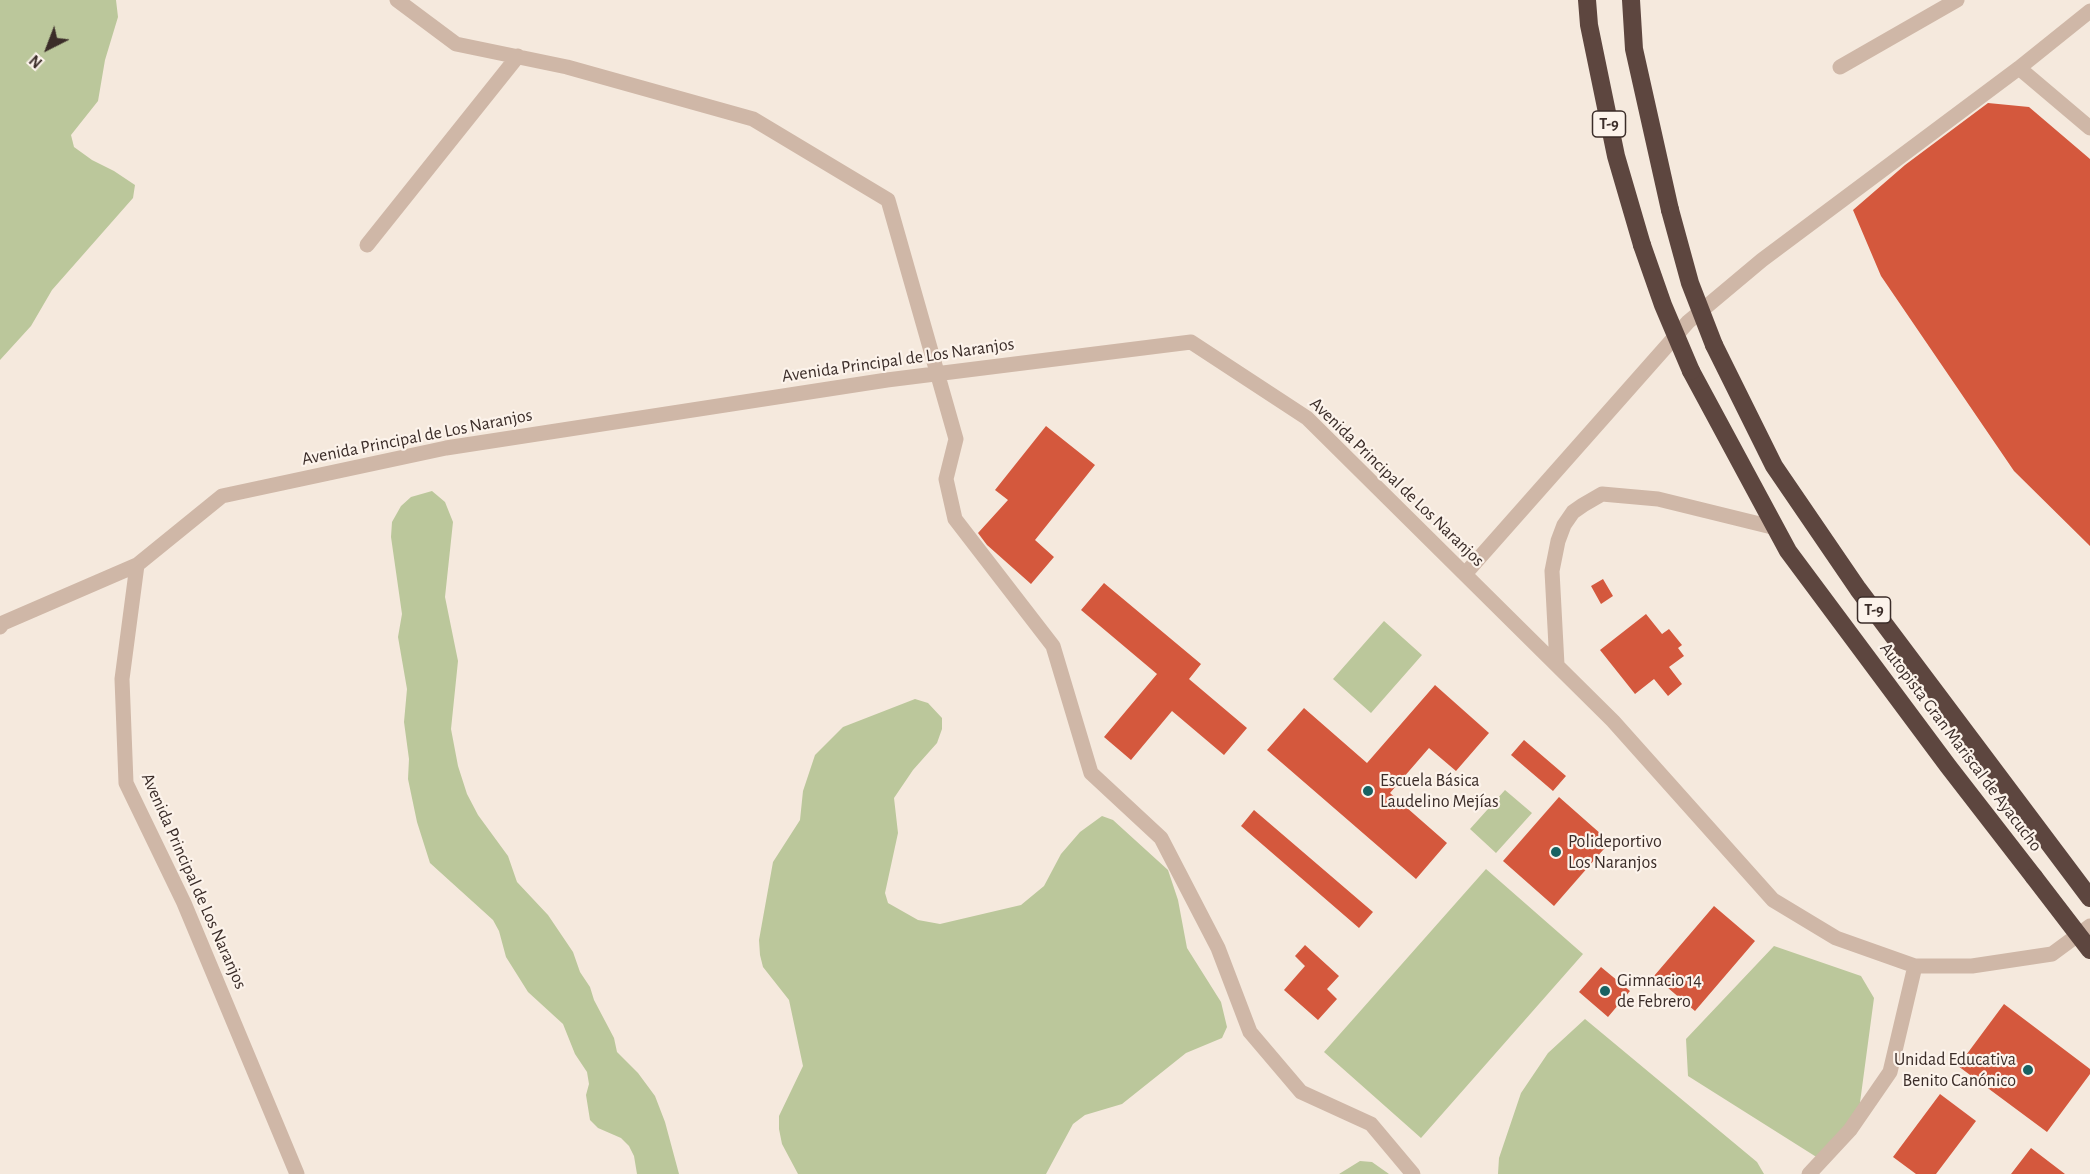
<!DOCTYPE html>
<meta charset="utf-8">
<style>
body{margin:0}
#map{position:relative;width:2090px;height:1174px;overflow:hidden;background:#f5e9dd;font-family:"Alegreya Sans",sans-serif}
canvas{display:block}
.north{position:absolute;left:18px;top:18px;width:60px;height:60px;-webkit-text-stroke:4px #fcf3eb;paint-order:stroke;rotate:222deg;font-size:16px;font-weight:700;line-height:24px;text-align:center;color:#3b2d29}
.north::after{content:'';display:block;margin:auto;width:21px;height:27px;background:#3b2d29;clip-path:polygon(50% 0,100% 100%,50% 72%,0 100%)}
</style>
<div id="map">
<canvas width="2090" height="1174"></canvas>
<div class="north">N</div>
</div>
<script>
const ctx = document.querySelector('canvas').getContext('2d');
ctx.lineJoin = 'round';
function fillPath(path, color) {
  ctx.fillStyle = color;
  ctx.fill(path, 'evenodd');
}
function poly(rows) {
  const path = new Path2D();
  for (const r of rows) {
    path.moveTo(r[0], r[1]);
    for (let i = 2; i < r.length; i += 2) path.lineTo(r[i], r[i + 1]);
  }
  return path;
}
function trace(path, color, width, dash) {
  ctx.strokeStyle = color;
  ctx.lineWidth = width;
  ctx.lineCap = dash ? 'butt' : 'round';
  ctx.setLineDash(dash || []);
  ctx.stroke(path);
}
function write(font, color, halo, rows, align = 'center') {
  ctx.font = font + ' "Alegreya Sans",sans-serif';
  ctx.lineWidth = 4.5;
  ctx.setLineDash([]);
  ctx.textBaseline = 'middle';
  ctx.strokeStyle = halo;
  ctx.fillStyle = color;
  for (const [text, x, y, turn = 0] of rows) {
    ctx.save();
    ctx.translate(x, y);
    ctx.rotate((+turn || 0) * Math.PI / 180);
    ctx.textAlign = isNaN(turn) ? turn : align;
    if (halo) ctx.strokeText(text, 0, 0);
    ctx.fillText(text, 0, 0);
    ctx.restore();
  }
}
fillPath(poly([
 [0,0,116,0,118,17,105,60,98,101,71,135,74,147,92,160,114,171,135,185,133,198,52,290,31,326,0,360],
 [432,491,445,502,453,522,445,597,458,661,451,729,458,766,467,794,478,815,508,856,517,882,548,915,573,952,580,972,590,987,594,1000,614,1038,617,1052,638,1073,655,1096,665,1122,679,1174,637,1174,634,1156,629,1146,621,1138,598,1128,590,1120,586,1095,589,1084,587,1072,575,1054,563,1024,528,992,506,957,499,931,493,920,430,863,417,822,408,779,409,759,404,722,407,689,398,637,402,614,391,537,392,522,401,506,411,497],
 [1384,621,1422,655,1371,713,1333,679],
 [915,699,928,703,942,718,942,729,937,743,913,770,894,798,898,833,885,893,888,903,918,920,940,924,1021,905,1044,886,1061,854,1080,832,1102,816,1113,820,1168,870,1178,900,1187,948,1221,1002,1227,1027,1222,1038,1186,1053,1122,1104,1085,1115,1073,1124,1046,1174,798,1174,782,1144,779,1129,779,1116,803,1066,789,1000,763,967,760,955,759,940,773,862,800,820,803,791,815,755,843,727],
 [1505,790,1532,813,1496,853,1470,829],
 [1486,869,1583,954,1421,1138,1324,1052],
 [1774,946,1861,976,1874,998,1859,1110,1818,1158,1688,1076,1686,1039],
 [1585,1019,1757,1162,1764,1174,1498,1174,1499,1158,1521,1093,1548,1053],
 [1360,1161,1372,1162,1389,1174,1339,1174]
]), '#bbc79b');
fillPath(poly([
 [1988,103,2029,107,2090,159,2090,546,2014,471,1881,276,1853,210,1905,165],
 [1046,426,1095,465,1035,540,1054,557,1031,584,987,545,978,533,1008,500,995,490],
 [1603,579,1613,596,1601,604,1591,586],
 [1104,583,1201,664,1189,679,1247,728,1224,755,1172,711,1131,760,1104,737,1157,674,1081,610],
 [1646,614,1662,634,1669,629,1682,645,1678,648,1684,656,1669,667,1682,684,1668,696,1654,679,1635,694,1600,650],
 [1435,685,1489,733,1456,771,1429,748,1390,793,1447,843,1416,879,1267,750,1304,708,1367,763],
 [1524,740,1566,776,1553,791,1511,755],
 [1559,797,1610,842,1554,906,1503,861],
 [1254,810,1373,912,1359,928,1241,826],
 [1714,906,1755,941,1695,1011,1654,976],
 [1305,945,1339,976,1327,989,1337,999,1318,1020,1284,990,1305,966,1295,956],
 [1601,967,1630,991,1608,1017,1579,992],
 [2004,1004,2090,1069,2090,1074,2047,1132,1958,1066],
 [1940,1094,1976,1121,1936,1174,1916,1174,1893,1157],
 [2031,1148,2065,1174,2011,1174]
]), '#d4583d');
trace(poly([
 [397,0,456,44,567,67,753,119,888,200,956,439,946,479,955,519,1053,646,1091,773,1161,838,1218,948,1250,1032,1301,1092,1371,1124,1413,1174],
 [1840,67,1957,0],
 [2019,68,2090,128],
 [367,245,518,56],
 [1465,574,1688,322,1762,260,2019,68,2090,11],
 [0,627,3,623,137,565],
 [1557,665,1552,571,1558,541,1564,525,1573,512,1583,505,1602,494,1658,499,1776,528],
 [297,1174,184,903,126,783,122,679,137,565,222,496,446,448,887,380,1191,342,1307,418,1613,721,1773,900,1836,938,1915,966,1972,966,2052,954,2090,926],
 [1809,1174,1850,1130,1890,1072,1915,966]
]), '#cfb7a7', 15);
trace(poly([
 [1587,0,1589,25,1616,156,1642,245],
 [1631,0,1634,49,1670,210],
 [1714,345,1774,466,1858,589,2090,898],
 [1691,371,1788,551,1948,766,2034,877]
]), '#5d463f', 18);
trace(poly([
 [1670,210,1690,283,1714,345],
 [1642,245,1663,305,1691,371],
 [2034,877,2090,950]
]), '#5d463f', 18);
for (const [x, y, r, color] of [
 [1368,791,6,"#186262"],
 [1556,852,6,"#186262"],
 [1605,991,6,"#186262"],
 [2028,1070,6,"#186262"]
]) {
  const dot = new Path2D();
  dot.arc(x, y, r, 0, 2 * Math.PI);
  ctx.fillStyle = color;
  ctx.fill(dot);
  trace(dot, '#fcf3eb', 2);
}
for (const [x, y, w] of [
 [1609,124,33],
 [1874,610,33]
]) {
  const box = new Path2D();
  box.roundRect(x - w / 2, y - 13, w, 26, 4.5);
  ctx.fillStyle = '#fcf3eb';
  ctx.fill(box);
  trace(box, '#3b2d29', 1.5);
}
write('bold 16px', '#3b2d29', null, [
 ["T-9",1609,124],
 ["T-9",1874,610]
]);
write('18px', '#3b2d29', '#fcf3eb', [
 ["Avenida Principal de Los Naranjos",898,360,-8],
 ["Avenida Principal de Los Naranjos",417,437,-11],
 ["Avenida Principal de Los Naranjos",1397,482,44],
 ["Autopista Gran Mariscal de Ayacucho",1961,747,53],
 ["Avenida Principal de Los Naranjos",194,881,66]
]);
write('18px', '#3b2d29', '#fcf3eb', [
 ["Escuela Básica",1380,781],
 ["Laudelino Mejías",1380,802],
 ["Polideportivo",1568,842],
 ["Los Naranjos",1568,863],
 ["Gimnacio 14",1617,981],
 ["de Febrero",1617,1002],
 ["Unidad Educativa",2016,1060,"right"],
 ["Benito Canónico",2016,1081,"right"]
], 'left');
</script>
